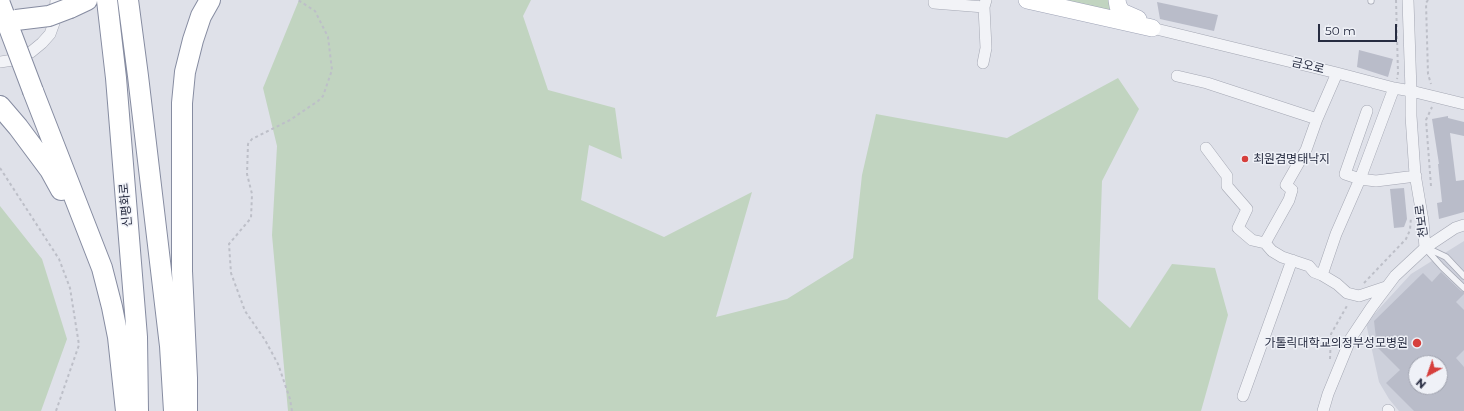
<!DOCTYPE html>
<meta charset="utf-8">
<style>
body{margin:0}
#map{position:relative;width:1464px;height:411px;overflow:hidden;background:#dfe1e9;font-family:Montserrat,sans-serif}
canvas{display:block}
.north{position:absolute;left:1408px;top:355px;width:40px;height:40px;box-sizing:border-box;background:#eff1f7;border:1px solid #9fa2ae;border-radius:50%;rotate:220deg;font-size:11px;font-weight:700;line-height:16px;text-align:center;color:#272c41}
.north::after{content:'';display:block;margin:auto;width:14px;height:18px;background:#d63f3c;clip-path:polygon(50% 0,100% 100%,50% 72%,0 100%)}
.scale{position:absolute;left:1318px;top:24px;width:79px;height:18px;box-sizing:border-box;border:2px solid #272c41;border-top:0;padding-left:5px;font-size:12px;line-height:14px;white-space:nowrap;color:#272c41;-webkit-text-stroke:3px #eff1f7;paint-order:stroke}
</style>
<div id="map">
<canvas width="1464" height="411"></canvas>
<div class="north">N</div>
<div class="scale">50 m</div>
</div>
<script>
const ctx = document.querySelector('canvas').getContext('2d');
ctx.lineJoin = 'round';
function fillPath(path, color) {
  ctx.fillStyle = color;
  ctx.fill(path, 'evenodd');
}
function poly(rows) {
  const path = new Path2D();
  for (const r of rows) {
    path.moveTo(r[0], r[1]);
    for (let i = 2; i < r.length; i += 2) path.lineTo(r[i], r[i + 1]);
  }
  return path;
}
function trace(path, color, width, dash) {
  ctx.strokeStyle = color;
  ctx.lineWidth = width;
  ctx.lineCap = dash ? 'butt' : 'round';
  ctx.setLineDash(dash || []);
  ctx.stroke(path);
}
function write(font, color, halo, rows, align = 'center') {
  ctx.font = font + ' Montserrat,"Noto Sans KR",sans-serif';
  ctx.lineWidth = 3;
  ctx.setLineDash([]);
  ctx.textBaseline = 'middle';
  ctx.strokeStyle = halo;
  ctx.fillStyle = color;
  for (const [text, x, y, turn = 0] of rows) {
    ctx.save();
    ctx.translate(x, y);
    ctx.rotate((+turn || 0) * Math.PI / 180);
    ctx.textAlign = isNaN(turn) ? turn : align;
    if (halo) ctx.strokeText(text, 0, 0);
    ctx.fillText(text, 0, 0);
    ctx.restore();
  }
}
fillPath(poly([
 [1464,241,1464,411,1399,411,1389,399,1379,382,1366,323,1411,274],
 [1416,363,1440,363,1440,387,1416,387]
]), '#cdd0db');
fillPath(poly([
 [299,0,531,0,523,16,548,90,615,108,622,159,589,145,581,200,664,237,752,192,716,317,787,299,853,258,862,175,876,114,1007,138,1118,78,1139,109,1102,181,1098,299,1130,328,1172,264,1215,268,1228,315,1201,411,288,411,272,235,277,146,263,88],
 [1054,0,1112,0,1116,14],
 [0,206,42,259,67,339,41,411,0,411]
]), '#c1d4c0');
fillPath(poly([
 [1157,2,1218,15,1214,31,1160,19],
 [1359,50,1393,59,1388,77,1357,67],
 [1448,116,1448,118,1464,122,1464,136,1450,133,1456,181,1464,180,1464,212,1439,219,1437,203,1442,202,1438,164,1439,164,1432,119],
 [1404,188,1407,219,1404,227,1394,228,1390,189],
 [1441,272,1461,291,1464,292,1464,294,1456,302,1464,310,1464,350,1456,358,1464,367,1464,411,1414,411,1386,383,1400,370,1377,347,1374,321,1423,273,1432,282],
 [1416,363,1440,363,1440,387,1416,387]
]), '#b9bcc9');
const lane = poly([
 [1371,0,1371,1],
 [1425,248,1442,267,1464,288],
 [1427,248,1446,257,1464,276]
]);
const street = poly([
 [934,0,934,3,984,7],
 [1408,0,1411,91,1411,116,1415,174,1423,221,1425,248],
 [1152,28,1337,73,1394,88,1411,91,1464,104],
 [0,62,13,60,31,52,42,43,50,34,54,23,56,0],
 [983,63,986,48,984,7,986,0],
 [1337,73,1317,119,1306,150,1286,185,1292,190,1289,200,1265,243,1272,251,1282,257,1309,266,1314,272,1322,275,1337,284,1347,293,1359,296,1386,287],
 [1177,76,1207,83,1317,119],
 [1367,111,1345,174,1360,179,1376,181,1416,176],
 [1206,148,1227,176,1227,186,1247,209,1238,228,1252,240,1265,243],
 [1322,275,1336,234,1360,179,1394,88],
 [1243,396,1292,260],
 [1388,410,1389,411],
 [1323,411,1328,394,1351,338,1371,308,1395,276,1425,248,1455,228,1464,225]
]);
const primary = poly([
 [1027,0,1152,28],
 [1117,0,1118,6,1122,12,1138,19]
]);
const highway = poly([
 [107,0,116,78,137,337,138,411],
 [128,0,138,76,170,346,174,411],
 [70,8,87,0],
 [33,91,102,268,112,307,118,337,126,411],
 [0,106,18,127,50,170,61,190],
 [187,411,187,378,182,271,182,103,185,72,193,40,201,16,210,0]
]);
trace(lane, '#a4a7b3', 7);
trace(street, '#a4a7b3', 12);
trace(primary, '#9ea3b6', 18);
trace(highway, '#868ca1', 22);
trace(poly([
 [1396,0,1398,73,1397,79],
 [1428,0,1426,3,1428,74,1431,84],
 [0,168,59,259,70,288,79,345,56,411],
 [1431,186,1426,120,1432,107],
 [1364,283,1406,239,1410,230,1411,217],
 [1330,359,1331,334,1348,304],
 [292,411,290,399,278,364,265,340,245,311,231,273,229,244,251,218,252,194,247,174,248,144,252,139,290,120,318,101,323,96,332,70,328,37,315,11,298,0]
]), '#bdbfc8', 2, [3, 3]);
trace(lane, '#f2f3f7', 5.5);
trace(street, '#f2f3f7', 11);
trace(primary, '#fff', 17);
trace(highway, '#fff', 20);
const highwayBridge = poly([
 [0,4,33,91],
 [16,20,49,16,70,8]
]);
trace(highwayBridge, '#868ca1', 22, []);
trace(highwayBridge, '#fff', 20);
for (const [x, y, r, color] of [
 [1245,159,4,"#d63f3c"],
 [1417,343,5,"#d63f3c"]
]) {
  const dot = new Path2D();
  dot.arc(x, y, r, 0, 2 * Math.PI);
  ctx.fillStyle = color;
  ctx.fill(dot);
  trace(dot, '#eff1f7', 1.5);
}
write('12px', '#272c41', '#eff1f7', [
 ["금오로",1308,66,14],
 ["신평화로",126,205,-95],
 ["천보로",1422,221,-97]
]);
write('12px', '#272c41', '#eff1f7', [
 ["최원겸명태낙지",1253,159],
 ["가톨릭대학교의정부성모병원",1408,343,"right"]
], 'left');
</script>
